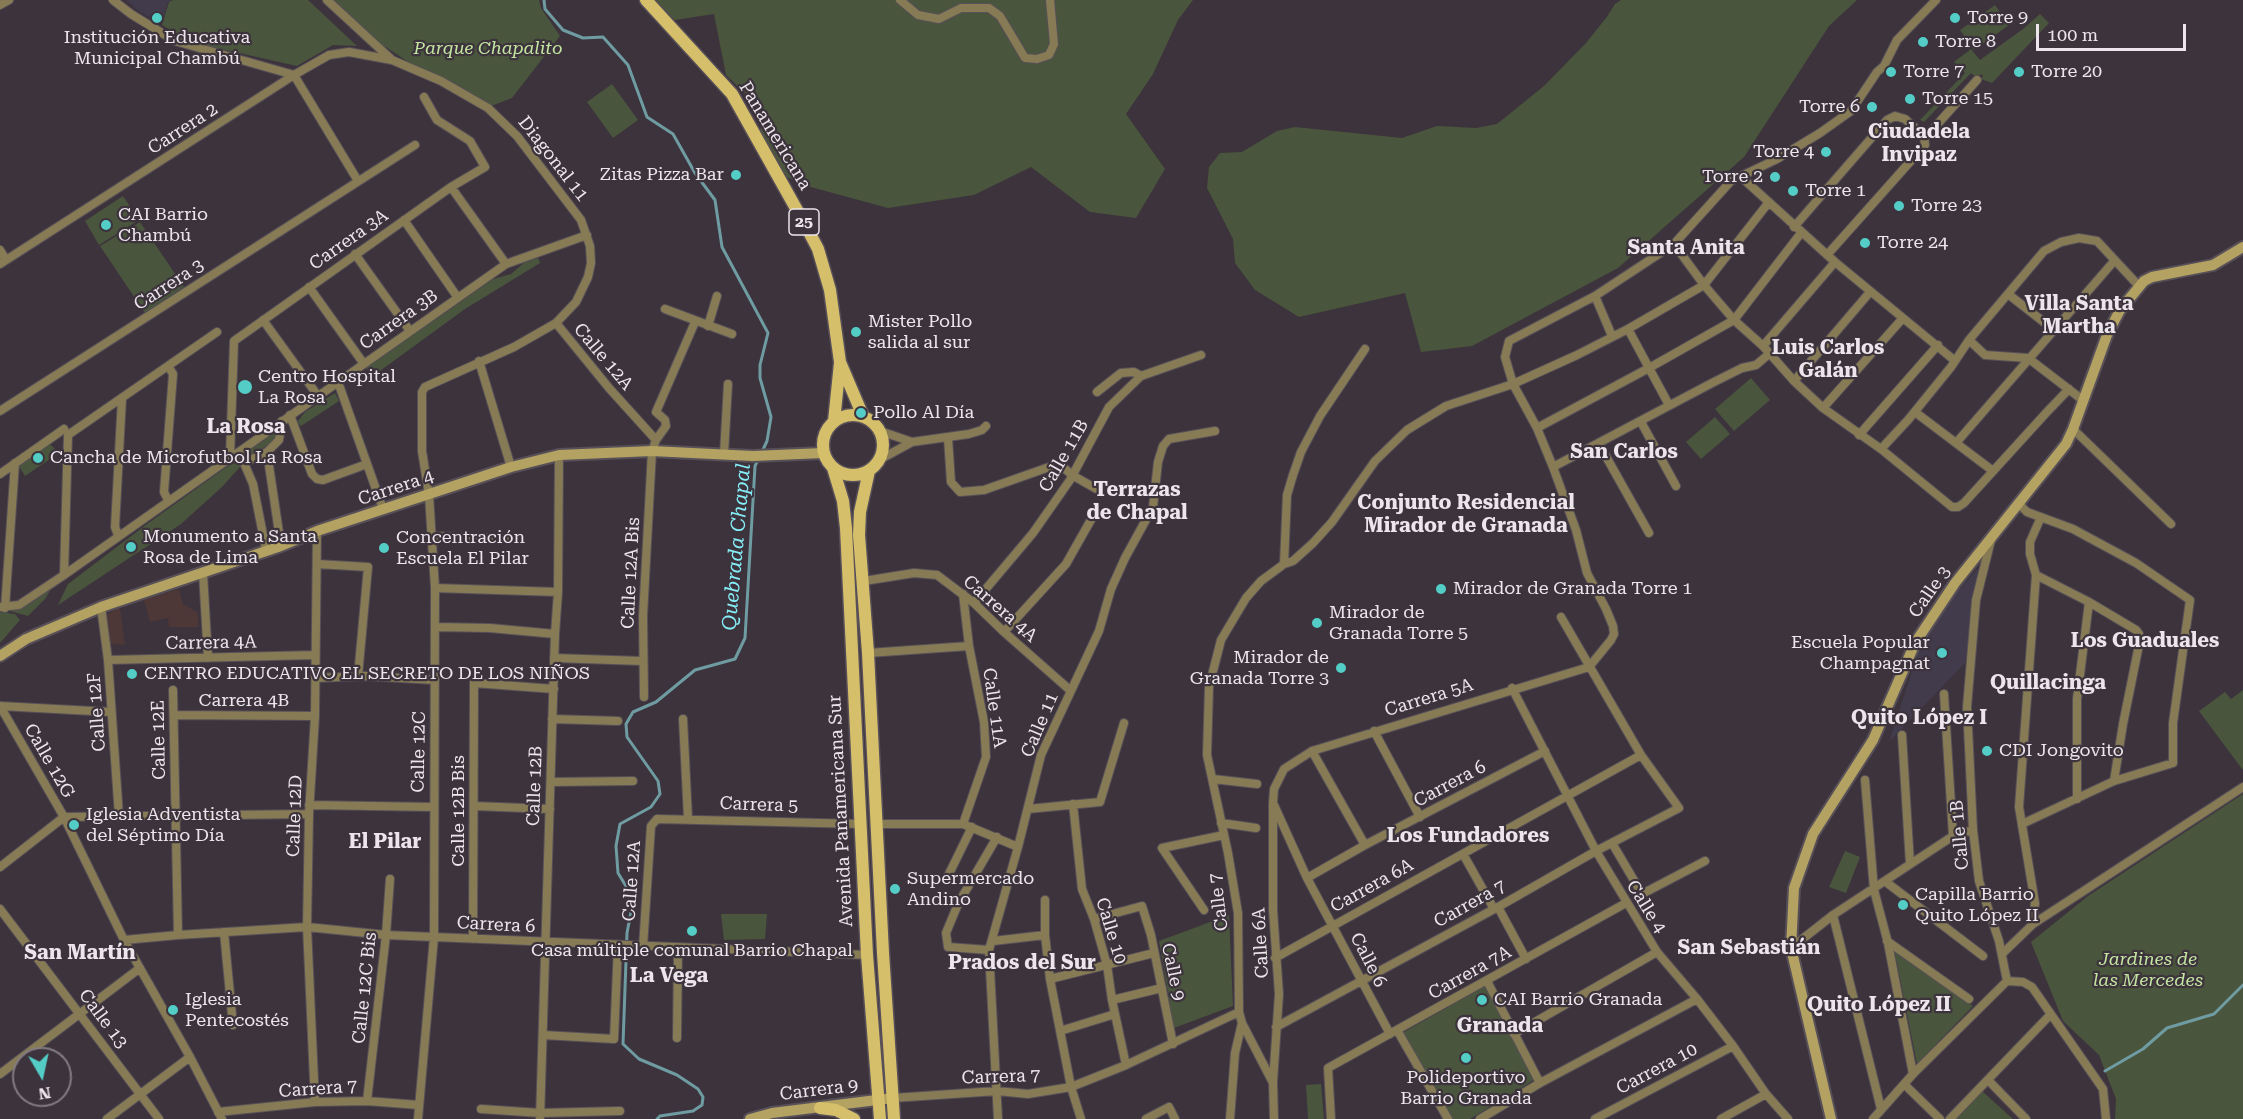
<!DOCTYPE html>
<meta charset="utf-8">
<style>
body{margin:0}
#map{position:relative;width:2243px;height:1119px;overflow:hidden;background:#3c333c;font-family:"Roboto Serif",serif}
canvas{display:block}
.north{position:absolute;left:12px;top:1047px;width:60px;height:60px;box-sizing:border-box;background:#3c333c;border:2px solid #827b82;border-radius:50%;rotate:171deg;font-size:16px;font-weight:700;line-height:24px;text-align:center;color:#ece6ec}
.north::after{content:'';display:block;margin:auto;width:21px;height:27px;background:#54cdc7;clip-path:polygon(50% 0,100% 100%,50% 72%,0 100%)}
.scale{position:absolute;left:2036px;top:24px;width:150px;height:27px;box-sizing:border-box;border:3px solid #ece6ec;border-top:0;padding-left:8px;font-size:18px;line-height:21px;white-space:nowrap;color:#ece6ec;-webkit-text-stroke:4px #3c333c;paint-order:stroke}
</style>
<div id="map">
<canvas width="2243" height="1119"></canvas>
<div class="north">N</div>
<div class="scale">100 m</div>
</div>
<script>
const ctx = document.querySelector('canvas').getContext('2d');
ctx.lineJoin = 'round';
function fillPath(path, color) {
  ctx.fillStyle = color;
  ctx.fill(path, 'evenodd');
}
function poly(rows) {
  const path = new Path2D();
  for (const r of rows) {
    if (r.length === 3) {
      path.moveTo(r[0] + r[2], r[1]);
      path.arc(r[0], r[1], r[2], 0, 2 * Math.PI);
      continue;
    }
    path.moveTo(r[0], r[1]);
    for (let i = 2; i < r.length; i += 2) path.lineTo(r[i], r[i + 1]);
  }
  return path;
}
function trace(path, color, width, dash) {
  ctx.strokeStyle = color;
  ctx.lineWidth = width;
  ctx.lineCap = dash ? 'butt' : 'round';
  ctx.setLineDash(dash || []);
  ctx.stroke(path);
}
function write(font, color, halo, rows, align = 'center') {
  ctx.font = font + ' "Roboto Serif",serif';
  ctx.lineWidth = 4.5;
  ctx.setLineDash([]);
  ctx.textBaseline = 'middle';
  ctx.strokeStyle = halo;
  ctx.fillStyle = color;
  for (const [text, x, y, turn = 0] of rows) {
    ctx.save();
    ctx.translate(x, y);
    ctx.rotate((+turn || 0) * Math.PI / 180);
    ctx.textAlign = isNaN(turn) ? turn : align;
    if (halo) ctx.strokeText(text, 0, 0);
    ctx.fillText(text, 0, 0);
    ctx.restore();
  }
}
fillPath(poly([
 [179,589,183,604,197,612,199,627,169,627,168,618,150,622,144,600],
 [120,608,125,645,110,644,107,614]
]), '#4d3837');
fillPath(poly([
 [126,0,171,0,168,2,162,24,140,12],
 [1981,565,1965,663,1889,742,1921,644,1955,594]
]), '#413b4c');
fillPath(poly([
 [173,0,308,0,357,46,333,45,297,66,190,42,162,25,169,2],
 [328,0,539,0,541,8,560,36,512,98,491,106,451,82,410,63,375,40],
 [654,0,1193,0,1178,20,1153,74,1126,114,1165,169,1136,218,1090,212,1031,167,974,195,888,208,807,186,778,173,758,141,764,112,726,75,714,14,675,20],
 [1621,0,1857,0,1829,26,1744,157,1618,268,1472,346,1421,352,1405,293,1299,317,1255,290,1235,263,1233,239,1207,188,1209,167,1220,153,1242,152,1277,131,1295,127,1402,138,1437,126,1476,128,1497,124,1544,86,1586,43,1606,18,1615,4],
 [1995,5,2009,25,1974,50,1960,30],
 [2040,14,2049,23,1992,83,1981,79,1983,76,1981,74,1977,78,1971,73,1924,122,1920,120,1965,73,1954,62,1971,49,1980,60,2023,29],
 [612,84,638,120,613,138,587,102],
 [123,196,139,220,99,245,85,221],
 [140,222,184,287,145,313,100,246],
 [538,258,540,263,465,309,373,376,366,368,493,279,511,274,526,261],
 [1751,378,1770,400,1734,431,1715,409],
 [335,393,339,401,301,426,297,422,305,412],
 [1715,417,1730,434,1701,459,1686,442],
 [278,430,278,438,247,459,222,487,181,524,58,605,68,584,147,524],
 [48,442,59,453,25,476,16,462],
 [56,581,45,599,28,616,10,611],
 [0,612,15,614,20,620,0,643],
 [2243,690,2243,769,2242,769,2199,711,2225,692,2231,699],
 [2243,794,2243,1119,2115,1119,2116,1099,2099,1055,2063,1021,2031,942,2088,896],
 [1845,851,1860,857,1846,893,1829,887],
 [721,914,767,914,765,939,724,940],
 [1229,915,1233,1006,1174,1028,1159,941],
 [1894,948,1973,1006,1917,1064],
 [1485,986,1534,1080,1470,1119,1443,1119,1397,1036],
 [1321,1084,1324,1119,1308,1119,1306,1085],
 [1982,1091,2013,1119,1956,1119]
]), '#4a553d');
trace(poly([
 [544,0,545,9,563,30,583,38,603,37,628,65,647,117,673,134,695,173,715,200,722,247,768,333,760,365,760,378,771,417,767,441,761,454],
 [2105,1071,2143,1049,2167,1028,2214,1014,2243,985],
 [657,1119,660,1116,693,1111,702,1105,703,1097,698,1089,677,1075,639,1059,623,1044,627,933,633,901,629,891,618,873,616,846,620,824,651,807,660,794,658,781,627,737,626,724,633,712,656,702,695,670,735,659,745,638,755,466,758,460]
]), '#6f9ca2', 3);
const street = poly([
 [113,0,131,14,175,41,294,75,358,181],
 [327,0,391,59],
 [900,0,918,15,939,19,961,8,989,8,1000,16,1025,58,1037,59,1049,55,1054,44,1050,0],
 [0,5,9,0],
 [1925,138,1977,80],
 [1740,176,1835,262,1954,360],
 [451,187,506,264],
 [404,220,458,298],
 [1794,227,1887,120,1895,116,1905,119,1924,136,1925,145,1827,255],
 [1674,244,1704,285,1734,320,1763,346,1794,381,1823,408,1881,449,1952,507,1958,507,1964,503,2046,413,2069,389],
 [0,250,6,260],
 [355,254,410,331],
 [0,264,294,75,329,55,349,52,392,60,441,81,488,108,517,136,581,220,590,246,591,263,588,277,576,302,556,323,514,347,425,387,422,392,422,451,429,495,435,588,434,937,418,1119],
 [309,287,364,364],
 [2008,294,2054,330],
 [1595,296,1612,336],
 [665,309,732,334],
 [263,320,318,396],
 [556,323,609,388,656,440,652,451,643,616,644,697],
 [708,326,717,296],
 [1628,329,1669,405],
 [1969,340,1985,355,2028,358,2084,401],
 [1763,346,1835,262],
 [479,361,511,467],
 [1794,381,1870,292],
 [338,382,383,509],
 [1097,392,1121,373,1134,372,1141,376],
 [1823,408,1903,318],
 [0,411,415,145],
 [1915,412,1993,471],
 [290,415,312,474,317,479,323,480,367,464],
 [1641,422,1676,486],
 [1537,428,1649,368,1734,320,1801,233],
 [2073,429,2171,524],
 [880,431,912,442],
 [1859,435,1938,345],
 [948,438,951,482,960,492,984,490,1055,465,1064,468,1072,475,1100,491],
 [656,440,666,426,665,420,656,412,695,322],
 [1956,443,2115,260],
 [1599,444,1649,533],
 [1881,449,1908,420,1951,367,1969,340,2044,251,2061,242,2079,238,2097,241,2138,285],
 [267,452,281,546],
 [724,454,728,384],
 [230,457,234,341,451,187,485,167,470,141,437,120,424,97],
 [879,460,912,442,969,434,982,430,986,426],
 [1553,467,1712,383,1742,368,1756,365,1769,354],
 [0,474,64,429],
 [168,500,164,492,173,374,168,366],
 [2019,504,2027,512,2073,529,2136,563,2190,600,2173,723,2173,763,2114,781,2022,824],
 [118,535,115,527,122,398],
 [432,536,513,539],
 [1991,540,1976,600,1967,707,1973,830,1979,881,1999,941,2007,981],
 [266,550,253,484,244,463,267,452,279,440,282,421],
 [317,564,368,567,358,676],
 [1284,564,1287,495,1293,475,1301,452,1320,416,1365,349],
 [203,573,208,658],
 [64,575,68,435,217,332],
 [2036,575,2089,602,2136,630,2139,634,2140,640,2123,724,2114,781],
 [864,581,914,573,937,575,974,603,1004,632,1071,691],
 [435,588,558,592],
 [963,594,969,646,984,722,986,757,963,824],
 [974,603,1033,533,1070,480,1109,407,1141,376,1201,355],
 [0,607,19,605,64,575,506,264,587,235],
 [101,607,108,660,119,816],
 [5,608,15,463],
 [436,627,490,628,555,634],
 [1004,632,1066,564,1092,518],
 [868,653,969,646],
 [554,658,642,661],
 [108,660,315,655],
 [315,678,366,676,435,680],
 [1512,688,1596,851,1657,952,1697,999,1733,1046,1766,1094,1788,1119],
 [173,690,178,935],
 [1944,694,1953,836],
 [0,706,64,817,124,940,190,1057,222,1119],
 [0,706,111,712],
 [174,715,315,716],
 [552,719,618,721],
 [683,719,688,818],
 [1374,731,1420,817],
 [1902,735,1910,864],
 [1312,751,1365,845],
 [1213,779,1257,784],
 [1865,780,1874,890,1888,943,1913,1074],
 [551,782,633,781],
 [2077,799,2077,699,2089,602],
 [1073,804,1082,889,1094,919,1107,965,1112,1000,1126,1065],
 [309,805,433,807],
 [1274,805,1307,878,1390,1034],
 [474,806,550,809],
 [1028,809,1100,802,1124,723],
 [1221,823,1256,828],
 [877,824,963,824,1018,847],
 [1612,843,1642,894,1705,861],
 [1463,854,1494,909],
 [0,867,64,817,309,814],
 [1307,878,1365,845,1545,751],
 [946,880,972,827],
 [1886,882,1983,956],
 [1045,900,1045,935,1050,979,1071,1087,1081,1119],
 [1498,907,1526,959],
 [0,909,159,1119],
 [1204,910,1162,848,1224,835],
 [1833,915,1881,1109],
 [1094,919,1142,906,1151,935,1173,1044],
 [2033,924,2243,787],
 [224,932,233,1025],
 [473,939,474,683,554,689],
 [124,940,178,935,307,927,386,935,867,955],
 [993,941,1045,935],
 [1887,941,1969,999],
 [643,947,651,826,657,819,860,824],
 [1791,948,1833,915,1953,836,1973,830],
 [989,950,948,947,946,933,958,904,997,837],
 [2002,954,2033,924,2035,903,2019,807,2036,575,2030,554,2030,542,2041,517],
 [1275,958,1641,755],
 [1050,979,1154,953],
 [1487,981,1540,1083],
 [2007,981,2023,982,2032,987,2103,1089,2106,1119],
 [1112,1000,1162,988],
 [1276,1027,1498,907,1596,851,1679,808,1641,755,1561,617],
 [1397,1030,1448,1119],
 [1060,1031,1115,1014],
 [1514,1034,1657,952],
 [543,1035,614,1039,618,946],
 [677,1038,678,948],
 [0,1074,140,968],
 [1988,1080,2026,1119],
 [1272,1081,1242,1023,1239,1012,1238,913,1228,853,1207,755,1209,687,1221,640,1246,598,1261,581,1284,564,1293,561,1313,543,1332,522,1375,461,1407,430,1446,406,1513,384,1577,355,1628,329,1704,285,1769,202],
 [1904,1084,1940,1119],
 [893,1098,997,1091,1028,1094,1071,1087,1126,1065,1239,1012],
 [367,1101,386,935,390,879],
 [315,1102,307,927,309,814,315,716,317,531],
 [481,1109,540,1113,620,1111],
 [218,1112,315,1102,367,1101,419,1105],
 [107,1119,190,1057],
 [540,1119,555,634,558,592,559,455],
 [998,1119,989,950,1018,847,1041,755,1099,631,1111,589,1125,558,1153,507,1158,462,1163,446,1169,439,1215,431],
 [1146,1119,1169,1107,1175,1119],
 [1230,1119,1235,1053,1242,1023],
 [1274,1119,1273,1082,1279,994,1273,910,1273,803,1274,789,1284,769,1312,751,1589,667,1611,640,1614,634,1613,626,1606,609,1587,573,1576,530,1553,467,1537,428,1513,384,1505,357,1509,341,1595,296,1674,244,1731,181,1777,159,1820,133,1851,111,1877,72,1884,66,1897,40,1936,0],
 [1331,1119,1328,1068,1626,903],
 [1480,1119,1540,1083,1697,999],
 [1595,1119,1733,1046],
 [1721,1119,1766,1094],
 [1873,1119,1913,1074,2007,981],
 [1950,1119,2050,1015]
]);
const secondary = poly([
 [0,656,26,639,101,607,281,546,317,531,511,467,559,455,652,451,753,456,823,453],
 [750,1119,772,1113,893,1098],
 [1831,1119,1791,948,1794,888,1813,834,1873,740,1915,643,1955,583,2066,444,2073,429,2107,335,2120,310,2144,281,2152,277,2213,265,2243,247]
]);
const primary = poly([
 [646,0,732,94,807,228,818,249,830,290,840,362,863,416],
 [853,445,30],
 [834,421,840,363],
 [833,468,843,501,846,528,867,955,880,1119],
 [869,471,860,512,859,535,868,653,883,953,894,1119],
 [820,1108,836,1110,854,1119]
]);
trace(street, '#585058', 10);
trace(secondary, '#585058', 14);
trace(primary, '#585058', 15);
trace(street, '#867b54', 8);
trace(secondary, '#b3a261', 10);
trace(primary, '#d6bf6a', 12);
for (const [x, y, r, color] of [
 [157,18,6,"#54cdc7"],
 [1955,18,6,"#54cdc7"],
 [1923,42,6,"#54cdc7"],
 [1891,72,6,"#54cdc7"],
 [2019,72,6,"#54cdc7"],
 [1910,99,6,"#54cdc7"],
 [1872,107,6,"#54cdc7"],
 [1826,152,6,"#54cdc7"],
 [736,175,6,"#54cdc7"],
 [1775,177,6,"#54cdc7"],
 [1793,191,6,"#54cdc7"],
 [1899,206,6,"#54cdc7"],
 [106,225,6,"#54cdc7"],
 [1865,243,6,"#54cdc7"],
 [856,332,6,"#54cdc7"],
 [245,387,8,"#54cdc7"],
 [861,413,6,"#54cdc7"],
 [38,458,6,"#54cdc7"],
 [131,547,6,"#54cdc7"],
 [384,548,6,"#54cdc7"],
 [1441,589,6,"#54cdc7"],
 [1317,623,6,"#54cdc7"],
 [1942,653,6,"#54cdc7"],
 [1341,668,6,"#54cdc7"],
 [132,674,6,"#54cdc7"],
 [1987,751,6,"#54cdc7"],
 [74,825,6,"#54cdc7"],
 [895,889,6,"#54cdc7"],
 [1903,905,6,"#54cdc7"],
 [692,931,6,"#54cdc7"],
 [1482,1000,6,"#54cdc7"],
 [173,1010,6,"#54cdc7"],
 [1466,1058,6,"#54cdc7"]
]) {
  const dot = new Path2D();
  dot.arc(x, y, r, 0, 2 * Math.PI);
  ctx.fillStyle = color;
  ctx.fill(dot);
  trace(dot, '#3c333c', 2);
}
for (const [x, y, w] of [
 [804,222,30]
]) {
  const box = new Path2D();
  box.roundRect(x - w / 2, y - 13, w, 26, 4.5);
  ctx.fillStyle = '#3c333c';
  ctx.fill(box);
  trace(box, '#ece6ec', 1.5);
}
write('bold 16px', '#ece6ec', null, [
 ["25",804,222]
]);
write('18px', '#ece6ec', '#3c333c', [
 ["Torre 9",1967,18],
 ["Institución Educativa",157,38,"center"],
 ["Municipal Chambú",157,59,"center"],
 ["Torre 8",1935,42],
 ["Torre 7",1903,72],
 ["Torre 20",2031,72],
 ["Torre 15",1922,99],
 ["Torre 6",1860,107,"right"],
 ["Torre 4",1814,152,"right"],
 ["Zitas Pizza Bar",724,175,"right"],
 ["Torre 2",1763,177,"right"],
 ["Torre 1",1805,191],
 ["Torre 23",1911,206],
 ["CAI Barrio",118,215],
 ["Chambú",118,236],
 ["Torre 24",1877,243],
 ["Mister Pollo",868,322],
 ["salida al sur",868,343],
 ["Centro Hospital",258,377],
 ["La Rosa",258,398],
 ["Pollo Al Día",873,413],
 ["Cancha de Microfutbol La Rosa",50,458],
 ["Monumento a Santa",143,537],
 ["Rosa de Lima",143,558],
 ["Concentración",396,538],
 ["Escuela El Pilar",396,559],
 ["Mirador de Granada Torre 1",1453,589],
 ["Mirador de",1329,613],
 ["Granada Torre 5",1329,634],
 ["Escuela Popular",1930,643,"right"],
 ["Champagnat",1930,664,"right"],
 ["Mirador de",1329,658,"right"],
 ["Granada Torre 3",1329,679,"right"],
 ["CENTRO EDUCATIVO EL SECRETO DE LOS NIÑOS",144,674],
 ["CDI Jongovito",1999,751],
 ["Iglesia Adventista",86,815],
 ["del Séptimo Día",86,836],
 ["Supermercado",907,879],
 ["Andino",907,900],
 ["Capilla Barrio",1915,895],
 ["Quito López II",1915,916],
 ["Casa múltiple comunal Barrio Chapal",692,951,"center"],
 ["Iglesia",185,1000],
 ["Pentecostés",185,1021],
 ["CAI Barrio Granada",1494,1000],
 ["Polideportivo",1466,1078,"center"],
 ["Barrio Granada",1466,1099,"center"]
], 'left');
write('italic 18px', '#c3e5a0', '#3c333c', [
 ["Parque Chapalito",488,49],
 ["Jardines de",2148,960],
 ["las Mercedes",2148,981]
]);
write('18px', '#ece6ec', '#3c333c', [
 ["Carrera 2",183,129,-33],
 ["Panamericana",775,136,59],
 ["Diagonal 11",553,159,52],
 ["Carrera 3A",349,240,-35],
 ["Carrera 3",169,285,-33],
 ["Carrera 3B",399,320,-35],
 ["Calle 12A",603,357,50],
 ["Calle 11B",1064,456,-60],
 ["Carrera 4",396,488,-18],
 ["Calle 12A Bis",631,573,-87],
 ["Calle 3",1930,592,-55],
 ["Carrera 4A",1000,609,41],
 ["Carrera 4A",211,643,-1],
 ["Carrera 5A",1429,698,-17],
 ["Carrera 4B",244,701],
 ["Calle 11A",994,708,82],
 ["Calle 12F",97,712,-94],
 ["Calle 11",1040,725,-67],
 ["Calle 12E",159,740,-91],
 ["Calle 12C",419,752,-89],
 ["Calle 12G",49,761,60],
 ["Carrera 6",1450,784,-28],
 ["Calle 12B",535,786,-88],
 ["Carrera 5",759,805,2],
 ["Calle 12B Bis",459,811,-90],
 ["Avenida Panamericana Sur",841,811,-93],
 ["Calle 12D",295,816,-88],
 ["Calle 1B",1960,835,-95],
 ["Calle 12A",632,881,-86],
 ["Carrera 6A",1372,886,-29],
 ["Calle 7",1219,902,-97],
 ["Carrera 7",1470,904,-29],
 ["Calle 4",1646,907,58],
 ["Carrera 6",496,925,3],
 ["Calle 10",1111,931,73],
 ["Calle 6A",1261,943,-93],
 ["Calle 6",1368,960,63],
 ["Calle 9",1173,972,78],
 ["Carrera 7A",1470,973,-29],
 ["Calle 12C Bis",365,988,-84],
 ["Calle 13",103,1019,53],
 ["Carrera 10",1657,1069,-28],
 ["Carrera 7",1001,1077,-2],
 ["Carrera 7",318,1089,-4],
 ["Carrera 9",819,1090,-7]
]);
write('bold 20px', '#ece6ec', '#3c333c', [
 ["Ciudadela",1919,132],
 ["Invipaz",1919,155],
 ["Santa Anita",1686,248],
 ["Villa Santa",2079,304],
 ["Martha",2079,327],
 ["Luis Carlos",1828,348],
 ["Galán",1828,371],
 ["La Rosa",246,427],
 ["San Carlos",1624,452],
 ["Terrazas",1137,490],
 ["de Chapal",1137,513],
 ["Conjunto Residencial",1466,503],
 ["Mirador de Granada",1466,526],
 ["Los Guaduales",2145,641],
 ["Quillacinga",2048,683],
 ["Quito López I",1919,718],
 ["Los Fundadores",1468,836],
 ["El Pilar",385,842],
 ["San Sebastián",1749,948],
 ["San Martín",80,953],
 ["Prados del Sur",1022,963],
 ["La Vega",669,976],
 ["Quito López II",1879,1005],
 ["Granada",1500,1026]
]);
write('italic 20px', '#86eef7', '#3c333c', [
 ["Quebrada Chapal",737,547,-85]
]);
</script>
